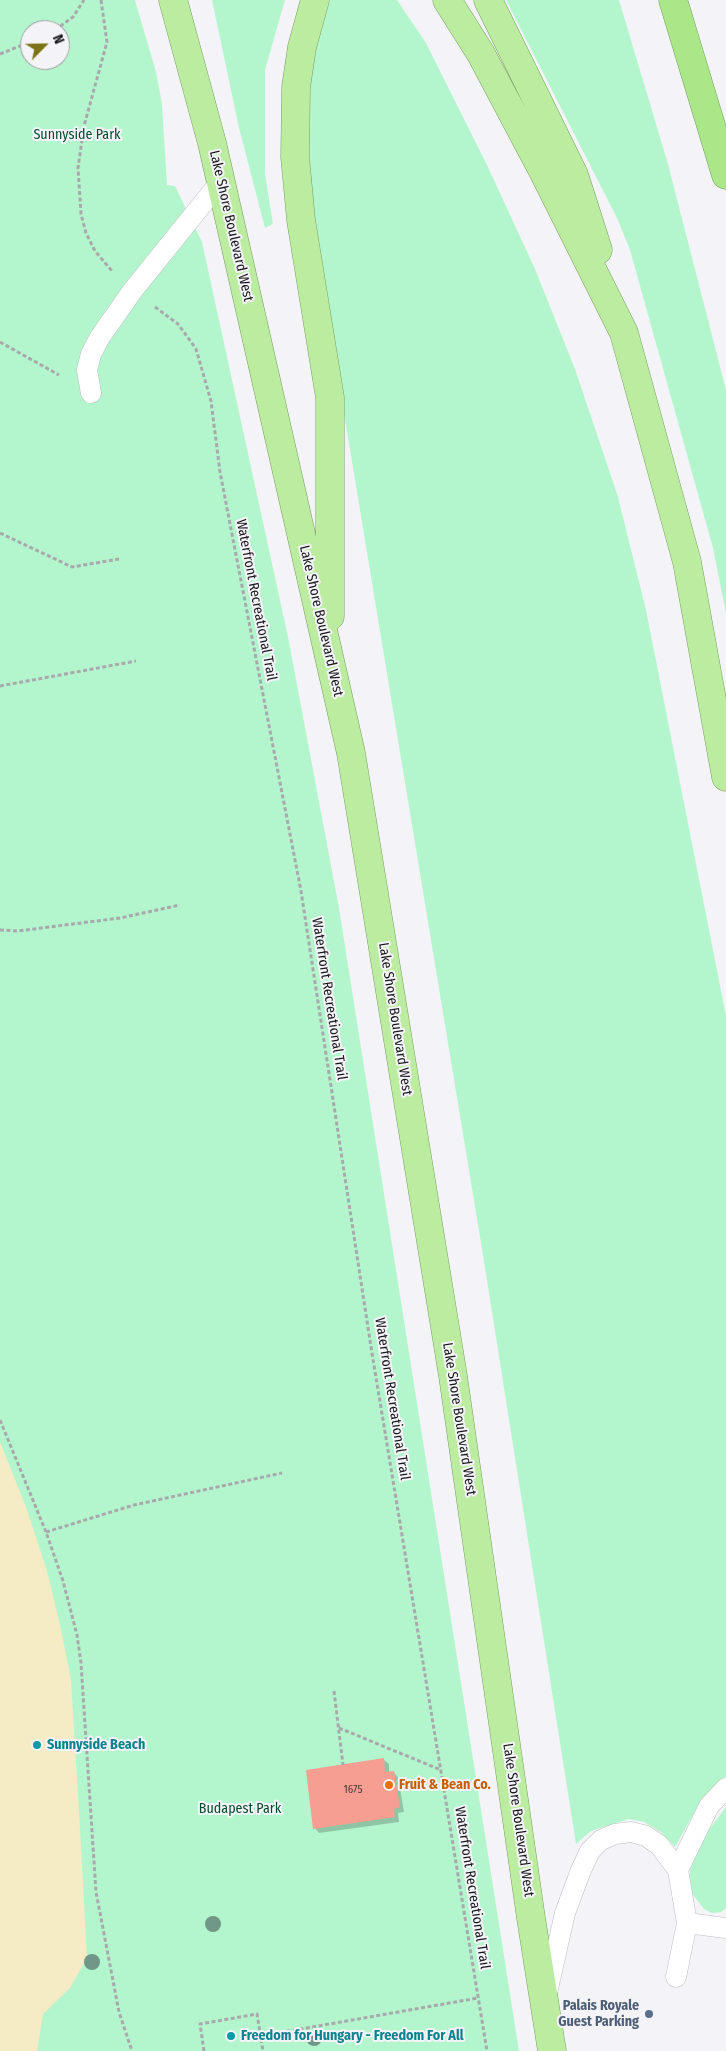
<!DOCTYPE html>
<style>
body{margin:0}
#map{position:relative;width:726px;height:2051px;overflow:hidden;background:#f4f4f8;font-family:"Fira Sans Condensed",sans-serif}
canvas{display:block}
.north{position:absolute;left:20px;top:20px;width:50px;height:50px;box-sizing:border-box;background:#f4f4f8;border:1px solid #9c9c9e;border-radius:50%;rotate:67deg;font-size:14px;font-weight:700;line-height:20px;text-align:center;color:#171718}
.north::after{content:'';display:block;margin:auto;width:18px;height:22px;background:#7d7316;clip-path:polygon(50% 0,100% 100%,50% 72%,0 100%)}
</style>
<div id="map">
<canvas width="726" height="2051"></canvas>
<div class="north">N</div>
</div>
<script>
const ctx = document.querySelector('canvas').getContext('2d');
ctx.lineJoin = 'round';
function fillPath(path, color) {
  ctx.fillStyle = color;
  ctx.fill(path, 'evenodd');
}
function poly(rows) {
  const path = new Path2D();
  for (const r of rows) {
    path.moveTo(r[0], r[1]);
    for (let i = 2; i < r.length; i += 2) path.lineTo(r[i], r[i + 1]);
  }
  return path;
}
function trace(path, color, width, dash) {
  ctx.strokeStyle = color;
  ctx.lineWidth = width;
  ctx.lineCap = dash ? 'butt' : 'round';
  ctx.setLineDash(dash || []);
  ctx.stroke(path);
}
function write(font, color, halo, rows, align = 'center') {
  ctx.font = font + ' "Fira Sans Condensed",sans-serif';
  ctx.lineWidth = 4;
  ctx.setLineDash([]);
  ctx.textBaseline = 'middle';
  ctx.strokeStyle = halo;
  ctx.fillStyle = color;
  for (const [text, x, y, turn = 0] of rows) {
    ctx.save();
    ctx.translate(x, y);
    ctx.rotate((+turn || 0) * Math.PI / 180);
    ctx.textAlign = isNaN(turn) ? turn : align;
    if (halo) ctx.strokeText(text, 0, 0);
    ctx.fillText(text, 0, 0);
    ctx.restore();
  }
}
fillPath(poly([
 [0,0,135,0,156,72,162,104,167,185,175,186,202,242,288,637,339,908,519,2051,0,2051],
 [30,30,60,30,60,60,30,60],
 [212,0,285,0,265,70,265,174,273,224,265,228,239,128],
 [330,0,397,0,426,43,487,165,535,269,575,369,618,497,646,610,726,1016,726,1776,702,1799,675,1847,661,1832,644,1822,629,1819,591,1831,576,1844,483,1255,303,165,306,117,315,46],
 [506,0,619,0,668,164,726,390,726,613,713,548,630,250,617,218],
 [726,1807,726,1908,721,1912,712,1913,704,1909,690,1891,688,1884,691,1863,707,1832]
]), '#b3f6ce');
fillPath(poly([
 [0,1442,26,1507,47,1571,61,1629,71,1680,79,1811,87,1958,70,1988,43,2014,37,2051,0,2051]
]), '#f5ebc5');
fillPath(poly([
 [384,1760,389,1764,389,1773,393,1772,398,1777,404,1812,398,1813,399,1822,319,1833,315,1828]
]), '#0003');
fillPath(poly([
 [384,1758,385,1772,394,1771,400,1807,394,1809,395,1817,313,1829,306,1770]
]), '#f69e91');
const service = poly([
 [91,393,87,370,91,354,100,337,133,290,221,181],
 [678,1870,709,1806,726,1788],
 [687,1923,726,1928],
 [547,1993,565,1913,581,1870,590,1851,601,1840,615,1834,631,1832,646,1836,659,1845,678,1870,687,1923,676,1977]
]);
const trunk = poly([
 [173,0,212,143,351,753,453,1376,531,1918,552,2051],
 [315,0,302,47,296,87,295,157,301,220,330,398,330,616],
 [447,0,481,54,544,173,624,333,687,562,726,777],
 [488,0,574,175,598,250]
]);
const motorway = poly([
 [673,0,726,175]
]);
trace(service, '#bdbdc1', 21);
trace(trunk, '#779e61', 29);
trace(motorway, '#779e61', 29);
trace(poly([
 [101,0,107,42,84,126,78,168,81,214,86,233,95,251,112,271],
 [55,30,73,17,84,0],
 [0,54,30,42],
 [155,307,178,324,196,349,211,401,220,472,301,891,371,1347,487,2051],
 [0,342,59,375],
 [0,533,72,567,119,559],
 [0,686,136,661],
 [0,930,18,931,120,918,180,905],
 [0,1420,46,1532,63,1581,77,1635,81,1663,96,1892,119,2012,132,2051],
 [46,1532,134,1505,282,1473],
 [334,1691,343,1765],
 [339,1728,441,1770],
 [261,2036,478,1998],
 [204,2051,200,2024,257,2014,263,2051]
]), '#a9a9ac', 3, [4, 2.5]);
trace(service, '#fff', 20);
trace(trunk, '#bbeca0', 28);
trace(motorway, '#aae788', 28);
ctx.fillStyle = '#709788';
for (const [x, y] of [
 [213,1924],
 [92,1962],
 [314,2038]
]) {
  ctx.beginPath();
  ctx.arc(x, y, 8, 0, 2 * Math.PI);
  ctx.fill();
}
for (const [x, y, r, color] of [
 [37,1745,5,"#0f9aa8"],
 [389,1785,5,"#e8710a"],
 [649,2014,5,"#5c6f8a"],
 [231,2036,5,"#0f9aa8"]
]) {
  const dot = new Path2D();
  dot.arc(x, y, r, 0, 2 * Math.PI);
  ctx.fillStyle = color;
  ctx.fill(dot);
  trace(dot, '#f4f4f8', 2);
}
write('11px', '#4f3936', null, [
 ["1675",353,1790]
]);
write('14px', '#044b2d', '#f4f4f8', [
 ["Sunnyside Park",77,135],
 ["Budapest Park",240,1809]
]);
write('14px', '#171718', '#f4f4f8', [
 ["Lake Shore Boulevard West",231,226,77],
 ["Waterfront Recreational Trail",256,600,79],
 ["Lake Shore Boulevard West",321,621,77],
 ["Waterfront Recreational Trail",329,999,81],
 ["Lake Shore Boulevard West",395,1019,81],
 ["Waterfront Recreational Trail",392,1399,81],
 ["Lake Shore Boulevard West",459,1419,81],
 ["Lake Shore Boulevard West",518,1820,82],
 ["Waterfront Recreational Trail",472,1888,81]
]);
write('bold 14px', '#0d838f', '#f4f4f8', [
 ["Sunnyside Beach",47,1745],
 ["Freedom for Hungary - Freedom For All",241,2036]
], 'left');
write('bold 14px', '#c56008', '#f4f4f8', [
 ["Fruit & Bean Co.",399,1785]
], 'left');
write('bold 14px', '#4e5e75', '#f4f4f8', [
 ["Palais Royale",639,2006],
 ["Guest Parking",639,2022]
], 'right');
</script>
